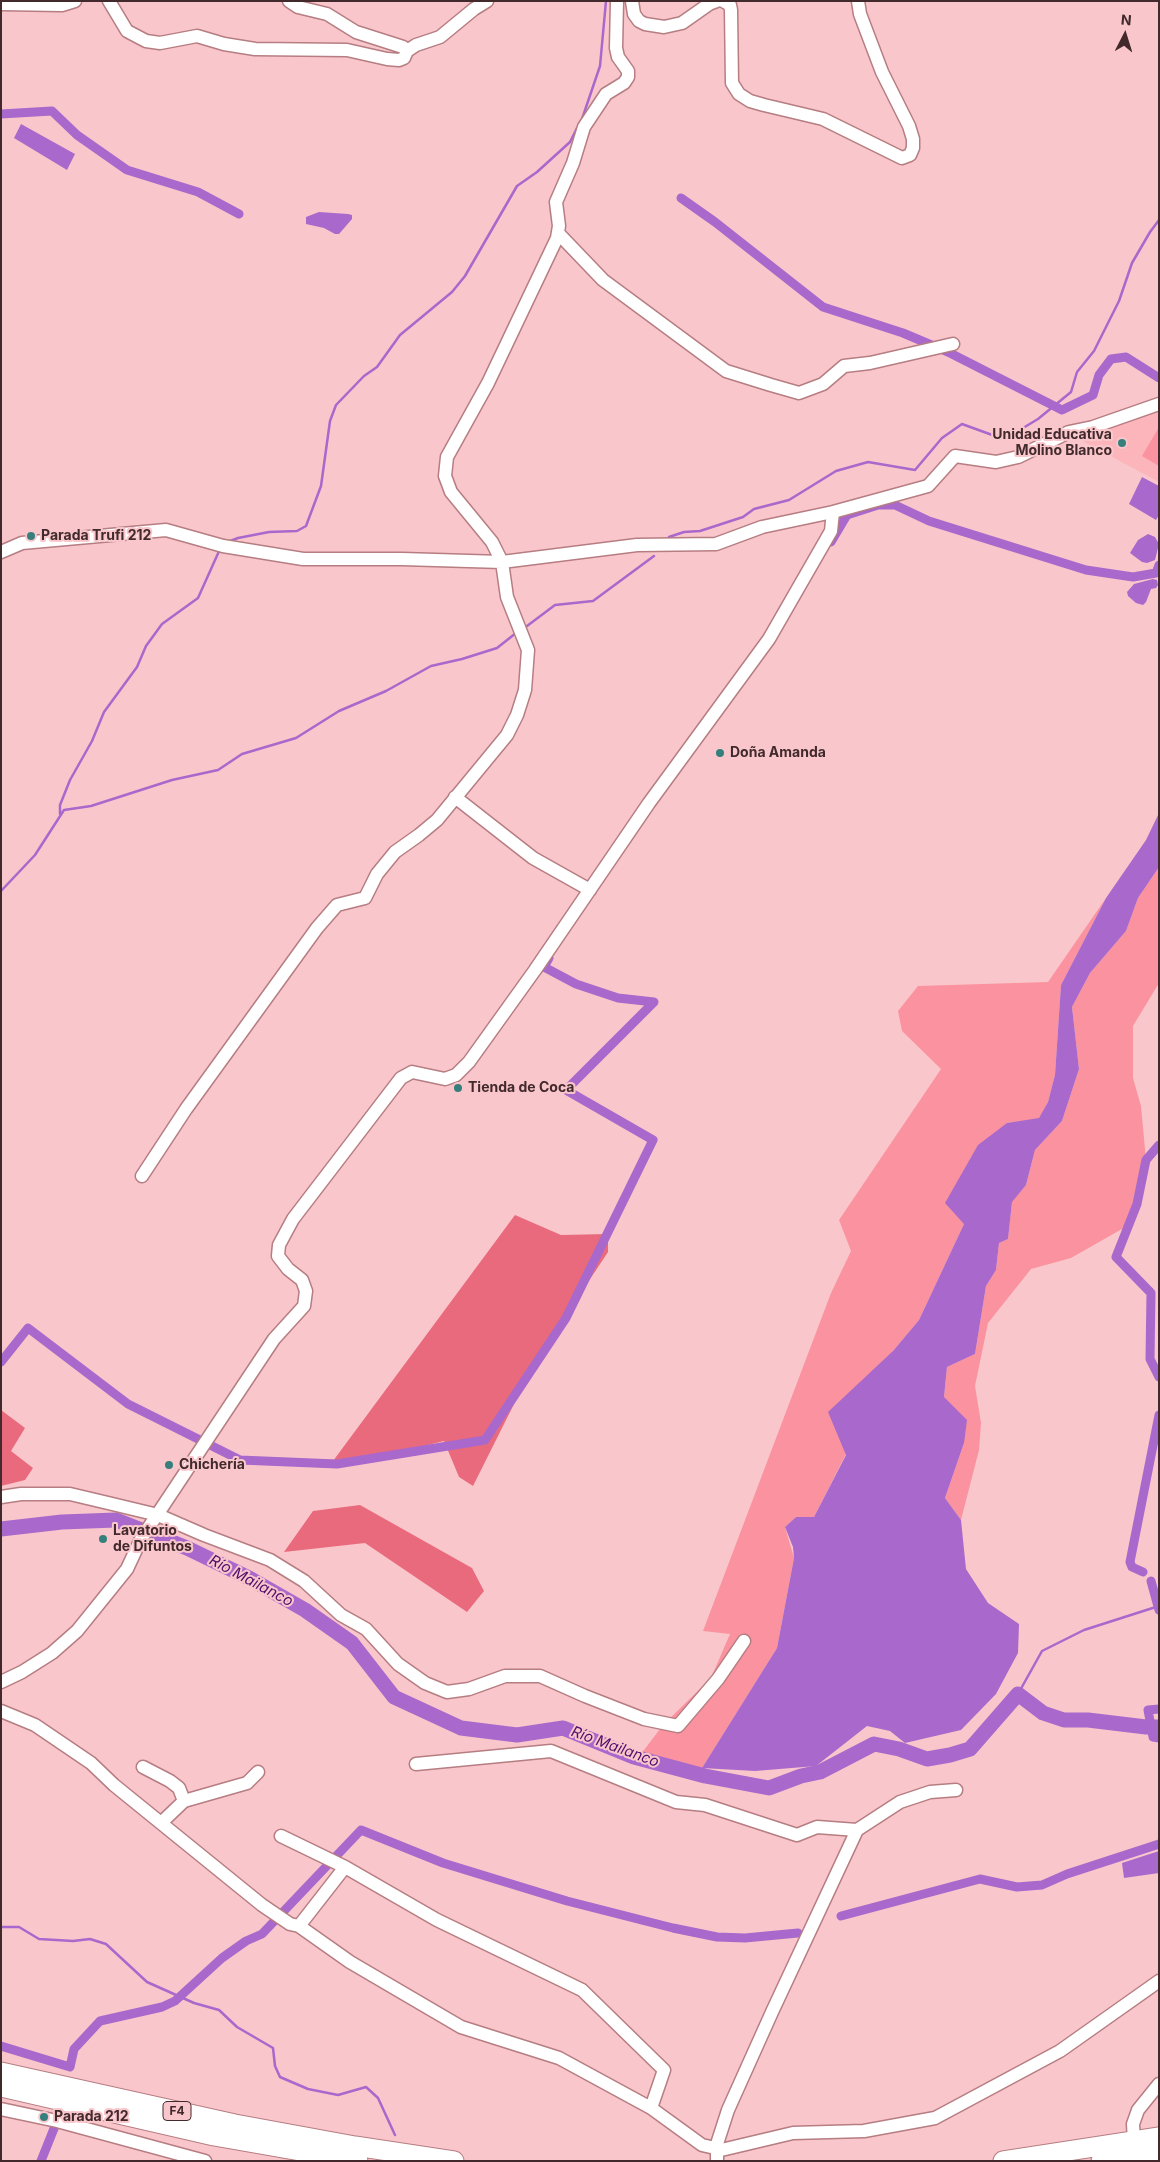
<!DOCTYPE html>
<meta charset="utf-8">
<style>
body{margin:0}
#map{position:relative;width:1160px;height:2162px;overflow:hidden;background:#f9c7cb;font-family:Inter,sans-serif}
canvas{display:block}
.frame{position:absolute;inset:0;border:2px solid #41292c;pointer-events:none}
.north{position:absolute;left:1100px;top:10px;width:50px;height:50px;-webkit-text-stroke:4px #f9c7cb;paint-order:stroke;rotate:5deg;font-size:14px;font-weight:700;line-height:20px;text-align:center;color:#41292c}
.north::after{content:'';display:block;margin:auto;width:18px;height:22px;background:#41292c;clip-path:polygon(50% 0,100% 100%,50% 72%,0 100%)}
</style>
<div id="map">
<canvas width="1160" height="2162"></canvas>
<div class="frame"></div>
<div class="north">N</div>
</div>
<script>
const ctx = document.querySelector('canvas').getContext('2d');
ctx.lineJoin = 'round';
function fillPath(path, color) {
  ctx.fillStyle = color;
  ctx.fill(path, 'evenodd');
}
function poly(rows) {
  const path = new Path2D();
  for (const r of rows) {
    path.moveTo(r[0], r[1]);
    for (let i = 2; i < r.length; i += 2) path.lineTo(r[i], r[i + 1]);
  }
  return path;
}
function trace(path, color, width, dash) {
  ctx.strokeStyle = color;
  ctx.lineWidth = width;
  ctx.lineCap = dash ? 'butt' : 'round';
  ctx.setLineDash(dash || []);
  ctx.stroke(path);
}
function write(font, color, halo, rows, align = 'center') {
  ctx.font = font + ' Inter,sans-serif';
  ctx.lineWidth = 4;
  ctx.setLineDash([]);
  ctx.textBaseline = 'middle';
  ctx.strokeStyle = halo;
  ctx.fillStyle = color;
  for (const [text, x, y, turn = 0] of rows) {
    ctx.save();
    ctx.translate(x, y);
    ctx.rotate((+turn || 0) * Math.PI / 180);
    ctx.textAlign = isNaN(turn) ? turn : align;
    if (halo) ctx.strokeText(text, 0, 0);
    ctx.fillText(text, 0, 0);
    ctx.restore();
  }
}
fillPath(poly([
 [1159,407,1159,482,1075,437]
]), '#fbb5bb');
fillPath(poly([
 [1159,427,1159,466,1142,456],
 [1159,867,1159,983,1133,1026,1133,1078,1141,1106,1146,1160,1137,1204,1129,1225,1071,1258,1031,1269,988,1323,975,1386,981,1423,979,1450,961,1520,945,1498,964,1443,944,1397,947,1367,975,1354,986,1286,996,1270,999,1243,1008,1239,1012,1201,1026,1185,1035,1150,1062,1121,1079,1069,1072,1007,1090,973,1126,931,1138,898],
 [1106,898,1061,985,1055,1075,1048,1102,1039,1119,1007,1123,964,1224,919,1320,893,1351,846,1454,814,1517,796,1517,785,1527,794,1558,777,1648,702,1768,641,1754,663,1725,711,1678,730,1634,703,1631,831,1293,851,1251,839,1220,941,1069,902,1031,898,1011,918,986,1048,982]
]), '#fa939f');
fillPath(poly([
 [515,1215,561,1235,608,1234,608,1252,535,1362,473,1486,459,1477,444,1441,404,1451,333,1461],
 [1,1410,25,1428,11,1451,33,1468,25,1480,1,1486],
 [360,1505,472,1568,484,1591,467,1612,365,1543,284,1552,313,1511]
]), '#e96a7c');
fillPath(poly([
 [21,124,75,154,67,170,14,138],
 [319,212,348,214,352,215,352,219,339,234,335,234,324,228,306,224,306,217],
 [1142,477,1159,486,1159,515,1156,520,1129,504],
 [1148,534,1155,537,1159,544,1155,560,1147,563,1142,562,1130,553,1138,540],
 [1153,579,1157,580,1158,585,1156,588,1151,589,1146,602,1143,605,1136,603,1128,596,1127,592,1134,584],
 [1159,813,1159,867,1138,898,1126,931,1090,973,1072,1007,1079,1069,1062,1121,1035,1150,1026,1185,1012,1202,1008,1239,999,1243,996,1270,986,1286,975,1354,947,1367,944,1397,967,1420,964,1443,945,1498,961,1520,966,1569,988,1603,1019,1624,1018,1653,996,1694,961,1730,905,1743,890,1731,867,1726,816,1766,755,1771,702,1768,777,1648,794,1558,793,1547,785,1527,796,1517,814,1517,846,1455,828,1412,893,1351,919,1320,964,1224,945,1203,978,1145,1007,1123,1039,1118,1048,1102,1055,1075,1061,985,1106,898,1146,840],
 [1159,1851,1159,1873,1124,1878,1122,1863]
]), '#a968cb');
trace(poly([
 [582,119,600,66,606,1],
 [669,537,684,532,700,531,743,517,754,509,789,500,836,471,868,462,915,470,942,438,962,424,995,436,1013,434,1038,419,1071,392,1077,372,1094,351,1119,301,1132,263,1150,232,1159,220],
 [228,542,238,538,269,532,297,531,306,526,321,486,330,421,336,405,364,376,377,367,400,335,452,292,465,276,517,186,537,172,570,142,577,128],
 [523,629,555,605,593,601,654,556],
 [60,814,60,805,70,780,92,741,104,712,137,667,146,646,162,624,198,598,220,549],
 [1,891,35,855,64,810,91,806,172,780,218,770,242,754,296,738,339,711,386,691,431,666,462,659,497,648,516,633],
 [1018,1694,1042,1651,1084,1630,1159,1606],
 [1,1927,19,1927,39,1939,73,1941,90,1939,106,1944,147,1982,194,2003,219,2010,237,2027,273,2048,275,2066,280,2077,308,2089,338,2095,366,2087,378,2098,395,2135]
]), '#a968cb', 2.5);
trace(poly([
 [1,114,52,111,77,135,127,170,198,192,239,214],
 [681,198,715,222,823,307,903,333,948,352,1062,410,1093,395,1099,375,1111,359,1126,357,1159,378],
 [831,542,847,515,878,505,895,505,929,521,1086,570,1133,577,1156,573,1159,565],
 [1159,1145,1146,1160,1137,1204,1116,1257,1151,1293,1150,1359,1159,1377],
 [1,1362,28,1328,128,1404,240,1460,337,1464,485,1440,566,1318,653,1140,566,1090,654,1002,618,998,576,984,544,967,549,958],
 [1143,1572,1132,1567,1130,1562,1159,1415],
 [1151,1581,1159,1610],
 [1159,1709,1148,1710,1153,1737,1159,1738],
 [841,1916,980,1879,1017,1887,1042,1885,1067,1874,1159,1844],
 [1,2046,70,2067,74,2049,100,2021,162,2007,175,2001,222,1958,246,1941,262,1934,361,1830,443,1863,567,1901,673,1928,717,1937,745,1938,798,1933],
 [41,2161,61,2111]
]), '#a968cb', 9);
trace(poly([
 [1,1529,62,1522,116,1520,187,1548,249,1578,305,1610,352,1643,394,1697,461,1728,517,1735,563,1728,634,1757,705,1776,769,1788,801,1776,820,1772,874,1744,899,1749,927,1759,950,1755,970,1749,1018,1694,1043,1713,1064,1720,1088,1720,1146,1727,1159,1727]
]), '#a968cb', 15);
const minor = poly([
 [109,1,127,31,146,41,160,43,197,36,224,44,255,49,347,50,387,59,399,60,404,58,407,51,403,47,356,32,327,14,298,7,289,1],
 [632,1,634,14,639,21,645,24,664,27,682,23,709,4,717,1],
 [723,1,730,5,731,10,732,83,739,94,750,101,764,105,823,119,902,158,910,155,913,148,913,139,909,126,882,72,860,14,858,1],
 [1,4,62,5,75,1],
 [407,51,416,45,440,37,474,9,487,1],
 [558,233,603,280,726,371,771,385,799,393,823,384,844,366,870,363,953,344],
 [1,552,22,543,166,530,223,546,303,559,402,559,502,562,637,545,716,544,762,527,833,512,928,486,955,456,996,462,1018,457,1069,432,1093,427,1159,404],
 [455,797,533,858,590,890],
 [142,1176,186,1109,317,928,337,905,365,898,377,874,395,852,419,835,437,820,507,735,517,715,525,690,528,650,507,597,502,562,492,542,451,492,445,476,447,457,488,383,557,238,559,226,556,202,573,163,584,127,606,94,624,83,628,77,628,71,618,57,616,48,617,1],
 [1,1497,21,1494,70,1494,108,1503,158,1515,204,1535,270,1560,304,1581,341,1615,366,1629,398,1664,425,1683,447,1692,469,1689,505,1676,540,1676,585,1696,644,1719,678,1726,718,1679,744,1641],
 [1,1682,22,1672,52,1653,77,1631,127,1569,141,1539,274,1339,304,1306,306,1291,302,1280,288,1269,278,1256,279,1245,293,1219,401,1078,412,1072,445,1079,456,1075,469,1062,535,970,649,803,769,639,831,531,833,512],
 [1,1711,35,1725,91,1763,114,1785,262,1905,290,1924,299,1926,350,1962,461,2027,559,2058,651,2108,702,2145,715,2148,717,2151,793,2133,864,2131,935,2118,1060,2051,1159,1981],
 [416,1764,551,1751,676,1802,705,1805,797,1835,817,1827,857,1830,900,1802,930,1792,956,1790],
 [143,1767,170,1781,179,1788,184,1801],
 [162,1822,184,1801,247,1783,258,1772],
 [281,1836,345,1867,437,1920,582,1990,664,2070,651,2108],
 [299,1926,345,1867],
 [1,2109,57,2121,205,2161],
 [1134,2142,1133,2124,1138,2110,1159,2084],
 [717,2161,717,2144,728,2110,772,2012,857,1830]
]);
const highway = poly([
 [1,2072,235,2124,355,2146,454,2161],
 [1,2087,214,2136,358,2161],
 [1003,2161,1159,2137],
 [1101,2161,1159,2152]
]);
trace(minor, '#b67d82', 15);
trace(highway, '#b67d82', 21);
trace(minor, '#fff', 12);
trace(highway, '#fff', 19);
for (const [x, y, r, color] of [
 [1122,443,5,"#367f7d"],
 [31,536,5,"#367f7d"],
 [720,753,5,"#367f7d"],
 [458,1088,5,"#367f7d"],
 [169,1465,5,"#367f7d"],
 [103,1539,5,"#367f7d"],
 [44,2117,5,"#367f7d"]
]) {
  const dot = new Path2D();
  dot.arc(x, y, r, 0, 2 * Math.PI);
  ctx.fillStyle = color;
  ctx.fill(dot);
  trace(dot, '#f9c7cb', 2);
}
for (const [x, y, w] of [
 [177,2111,28]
]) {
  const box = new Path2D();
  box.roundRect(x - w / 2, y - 9.5, w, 19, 4);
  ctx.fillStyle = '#f9c7cb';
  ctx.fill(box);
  trace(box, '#41292c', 1);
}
write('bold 12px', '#41292c', null, [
 ["F4",177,2111]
]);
write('bold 14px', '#41292c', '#f9c7cb', [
 ["Unidad Educativa",1112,435,"right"],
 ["Molino Blanco",1112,451,"right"],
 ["Parada Trufi 212",41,536],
 ["Doña Amanda",730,753],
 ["Tienda de Coca",468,1088],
 ["Chichería",179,1465],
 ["Lavatorio",113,1531],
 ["de Difuntos",113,1547],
 ["Parada 212",54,2117]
], 'left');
write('italic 15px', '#510f6c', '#f9c7cb', [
 ["Río Mailanco",251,1581,28],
 ["Río Mailanco",615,1747,20]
]);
</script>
